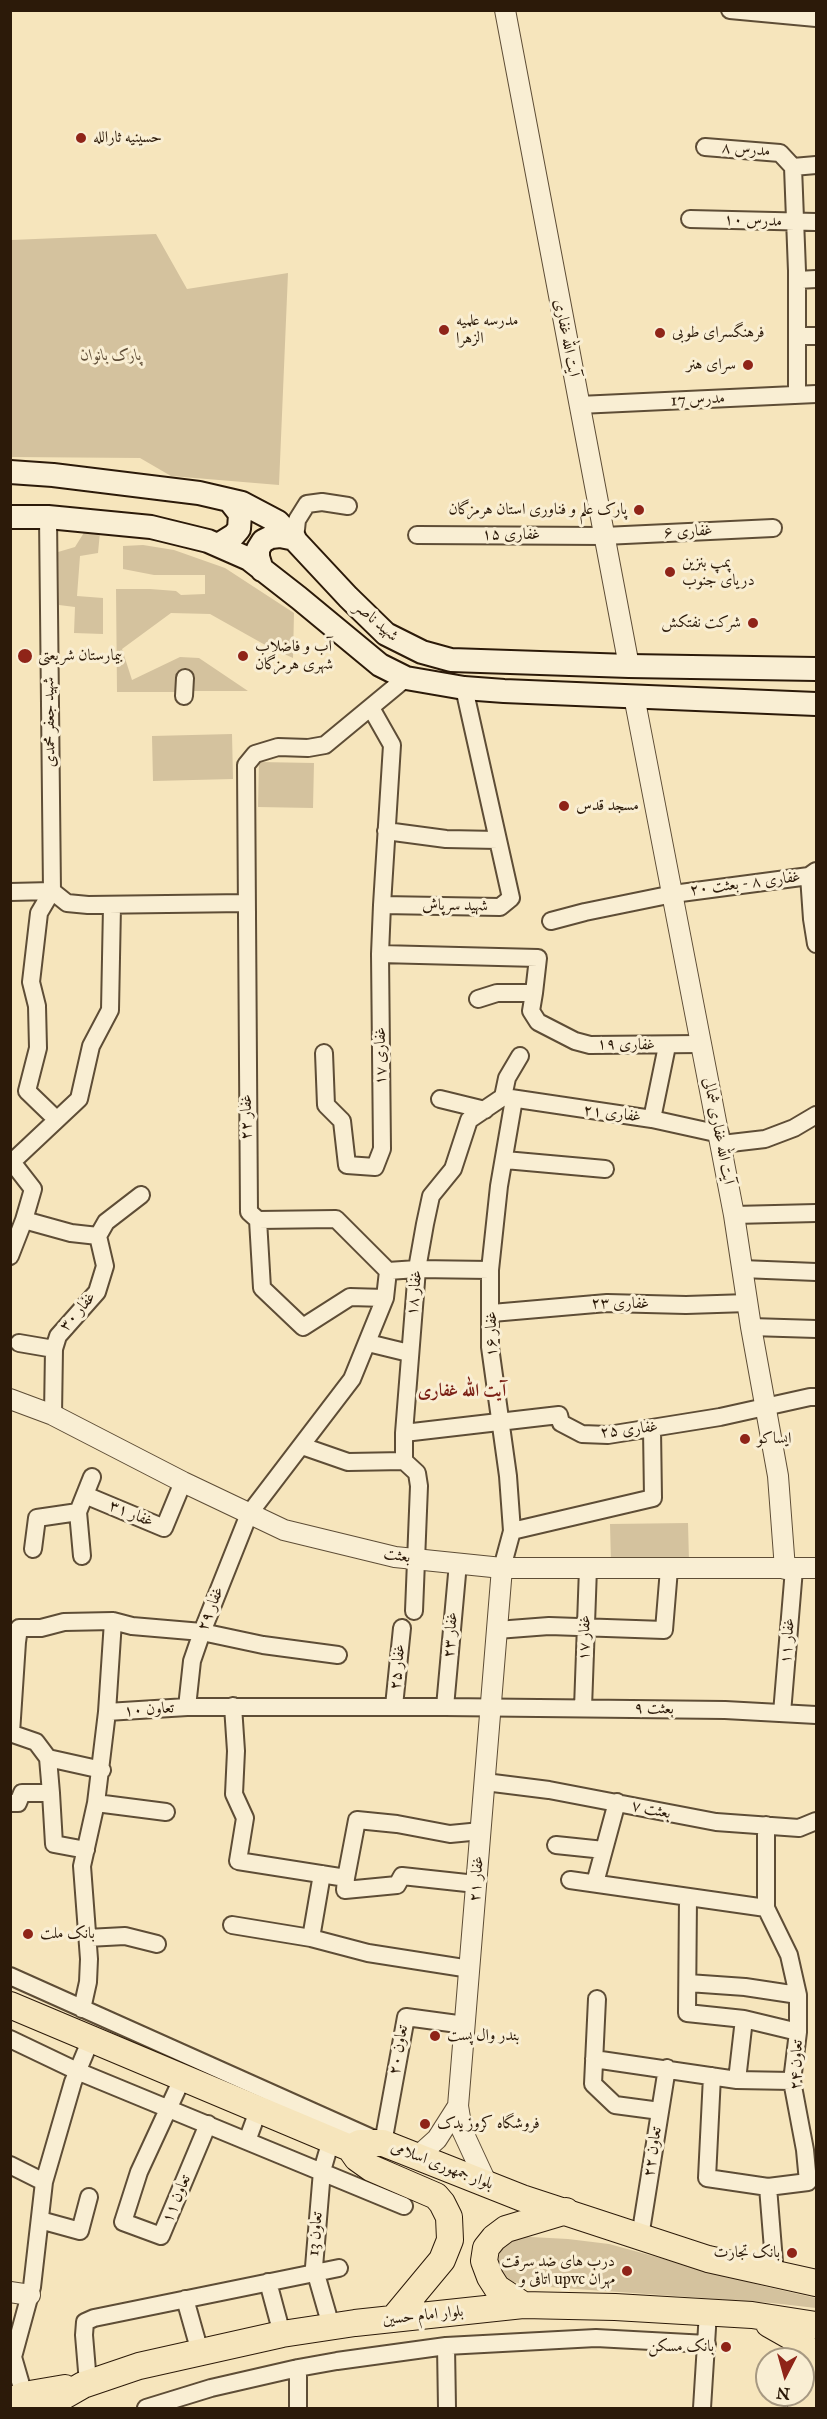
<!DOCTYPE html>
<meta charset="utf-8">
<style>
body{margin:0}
#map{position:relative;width:827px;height:2419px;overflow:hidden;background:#f6e5bc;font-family:"IM FELL Great Primer",serif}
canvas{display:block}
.frame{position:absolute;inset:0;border:12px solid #2c1a09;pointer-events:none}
.north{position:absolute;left:755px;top:2347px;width:60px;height:60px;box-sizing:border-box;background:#f9eed3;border:2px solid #a79982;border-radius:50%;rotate:186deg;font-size:16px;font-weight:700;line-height:24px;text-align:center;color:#2c1a09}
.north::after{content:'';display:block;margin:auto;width:21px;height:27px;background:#8f2418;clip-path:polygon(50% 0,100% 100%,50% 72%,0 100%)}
</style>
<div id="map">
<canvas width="827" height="2419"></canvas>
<div class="frame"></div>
<div class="north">N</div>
</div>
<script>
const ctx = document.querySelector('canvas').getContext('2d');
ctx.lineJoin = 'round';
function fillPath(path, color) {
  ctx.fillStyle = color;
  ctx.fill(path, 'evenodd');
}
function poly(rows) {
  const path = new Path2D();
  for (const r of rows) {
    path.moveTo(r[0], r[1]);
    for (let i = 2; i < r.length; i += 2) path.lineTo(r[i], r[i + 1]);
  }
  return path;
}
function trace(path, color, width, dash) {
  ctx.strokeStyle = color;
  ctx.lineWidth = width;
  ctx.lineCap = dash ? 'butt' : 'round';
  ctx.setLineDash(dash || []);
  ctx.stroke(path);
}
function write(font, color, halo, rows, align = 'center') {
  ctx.font = font + ' "IM FELL Great Primer",Amiri,serif';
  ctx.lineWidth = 6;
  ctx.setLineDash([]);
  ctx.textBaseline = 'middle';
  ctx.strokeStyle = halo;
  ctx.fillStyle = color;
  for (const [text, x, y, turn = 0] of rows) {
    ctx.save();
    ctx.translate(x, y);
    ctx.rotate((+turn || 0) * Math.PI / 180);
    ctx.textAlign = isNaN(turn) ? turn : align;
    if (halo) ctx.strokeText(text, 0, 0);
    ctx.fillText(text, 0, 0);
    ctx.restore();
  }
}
fillPath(poly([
 [156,234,187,289,288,273,279,485,171,476,140,458,11,457,11,240],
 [85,531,100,532,98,553,80,556,77,596,103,598,103,634,74,633,75,607,59,605,58,552,75,547],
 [143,545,174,550,225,568,294,613,293,658,267,646,210,614,171,613,122,649,132,680,180,657,199,658,248,691,191,691,193,674,177,673,175,692,117,692,116,589,150,589,176,591,181,595,205,594,205,575,154,575,123,569,123,546],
 [232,734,233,779,153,781,152,736],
 [259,762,314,763,313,808,258,807],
 [688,1523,689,1561,611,1562,610,1524],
 [512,2236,568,2239,609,2244,763,2286,816,2298,816,2308,772,2303,535,2286,513,2282,501,2276,497,2264,502,2246]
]), '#d4c29e');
const minor = poly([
 [730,10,816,18],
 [705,147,780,153,793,167,816,165],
 [793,167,797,271,797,395],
 [690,219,816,222],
 [797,280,816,279],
 [797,336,816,336],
 [579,405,816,394],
 [48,517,52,891,39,913,31,982,37,1006,38,1048,27,1091,56,1119],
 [417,535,604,536,773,528],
 [295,539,297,520,307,504,322,502,348,506],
 [184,696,185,678],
 [371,708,392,745,382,905,500,907,511,898,464,688],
 [386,831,446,839,498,840],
 [816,871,809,876,812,919,816,944],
 [10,892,52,891,67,903,88,905,246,903],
 [551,921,585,912,673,894,809,876,816,880],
 [380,954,382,905],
 [478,999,497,993,534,993,531,1011,538,1022,575,1041,590,1045,700,1044],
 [324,1053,326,1105,342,1121,347,1165,375,1167,382,1149,380,954,538,958,534,993],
 [504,1097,652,1119,720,1134],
 [440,1099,485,1110],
 [652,1119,667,1046],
 [722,1144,765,1139,794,1128,816,1115],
 [505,1160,605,1169],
 [734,1215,816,1213],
 [258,1220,262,1288,303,1327,350,1297,385,1298],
 [98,1236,71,1233,24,1220,33,1189,12,1162,79,1099,91,1046,110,1010,112,906],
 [10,1256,24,1220],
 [742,1269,816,1272],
 [388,1271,417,1269,490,1270],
 [492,1313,607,1303,686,1305,748,1303],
 [751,1327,816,1329],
 [19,1343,54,1349],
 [368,1343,409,1353],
 [53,1415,54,1349,58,1336,97,1292,105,1266,98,1236,106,1222,141,1195],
 [404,1433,559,1415,561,1423,582,1434,608,1435,720,1417,810,1397,816,1397],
 [302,1446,348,1462,404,1461],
 [85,1495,164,1528,183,1482],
 [512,1531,653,1498,652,1429],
 [33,1549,37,1518,78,1512],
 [82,1556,78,1512,92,1477],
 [502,1568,512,1531,508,1476,490,1347,490,1270,499,1186,514,1099],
 [414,1611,419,1486,417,1473,404,1461,404,1433,417,1269,425,1224,431,1196,453,1169,469,1120,503,1097,507,1078,520,1056],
 [497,1630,549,1626,664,1630,669,1569],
 [10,1643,17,1642,19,1628,41,1628,64,1622,113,1621,132,1626,202,1632,263,1645,338,1655],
 [233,1706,236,1751,234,1794,245,1818,238,1861,346,1878,345,1890,397,1885,402,1876,476,1884],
 [394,1706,402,1628],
 [187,1707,192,1661,202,1632,249,1514,352,1379,385,1298,388,1271,336,1219,258,1220,249,1212,246,765,255,754,278,747,308,748,325,745,406,678],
 [445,1707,458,1563],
 [583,1708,588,1568],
 [107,1712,113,1621],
 [782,1713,794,1569],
 [10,1733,36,1742,48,1758,102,1770],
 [11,1733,17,1642],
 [485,1782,549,1790,716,1822,799,1828,816,1821],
 [51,1793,54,1844,86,1850],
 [10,1803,18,1803,22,1793,51,1793,48,1758],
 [96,1803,166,1812],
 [766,1825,766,1908,789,1955,798,1995,798,2032,792,2081,805,2150,808,2182,768,2187,775,2274],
 [556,1845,604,1850],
 [346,1878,357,1820,397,1824,450,1834,481,1831],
 [570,1880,766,1908],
 [595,1883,617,1802],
 [688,1898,687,2013,744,2019,798,2032],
 [232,1925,311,1938,368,1953,470,1969],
 [87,1938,125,1936,157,1944],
 [311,1938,322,1874],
 [10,1976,383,2143,406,2017,465,2025],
 [688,1983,745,1987,798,1995],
 [597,1999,593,2084,615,2105,660,2111],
 [82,2009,88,1982,89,1959,82,1866,96,1803,107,1712,187,1707,445,1707,725,1710,816,1715],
 [10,2039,77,2071,404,2206],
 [594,2059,737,2080,792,2081],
 [712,2076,707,2178,768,2187],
 [182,2079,139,2172,123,2222,161,2236,208,2124],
 [737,2080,744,2019],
 [247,2141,258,2111],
 [10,2165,44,2182],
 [40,2220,80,2231,89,2197],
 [640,2237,667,2068],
 [268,2282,282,2334],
 [185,2299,200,2352],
 [331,2326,314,2267,322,2171,331,2140],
 [446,2346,447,2408],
 [88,2383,84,2335,85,2322,94,2318,339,2268],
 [24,2395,13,2357,32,2287,44,2182,73,2082,91,2039],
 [146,2408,211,2388,298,2368,337,2361,446,2346,596,2338,707,2344],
 [298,2408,298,2368],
 [702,2408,708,2312]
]);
const tertiary = poly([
 [505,10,629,666],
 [634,696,734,1215,751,1327,778,1476,785,1569],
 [10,1399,53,1415,183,1482,284,1530,395,1557,502,1568,816,1568],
 [417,2157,437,2139,458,2106],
 [487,2184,462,2130,458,2106,502,1568],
 [10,2292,30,2295]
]);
const secondary = poly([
 [10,472,53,475,199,493,242,503,278,522,348,597,386,634,422,652,451,660,629,666,816,669],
 [10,517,48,517,151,527,208,541,249,559,299,598,380,665,406,678,464,688,504,691,816,704],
 [218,545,234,535,239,529,240,514,229,500],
 [262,570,258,557,258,549,263,541,271,537,280,536,295,539]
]);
const primary = poly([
 [10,2005,350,2148,360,2143,383,2143,522,2198,708,2259,816,2283],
 [350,2148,357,2158,371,2168,436,2196,442,2203,449,2217,450,2240,442,2260,393,2319],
 [523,2305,497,2288,490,2277,484,2261,486,2248,494,2238,506,2229,566,2211],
 [769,2324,799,2341,806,2348,813,2362,813,2380,801,2408],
 [10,2401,24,2395,65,2388],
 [43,2408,83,2385,139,2366,282,2334,355,2323,523,2305,615,2307,752,2315,816,2325]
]);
trace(minor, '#5e4d36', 20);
trace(tertiary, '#5e4d36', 22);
trace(secondary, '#2c1a09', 26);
trace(primary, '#2c1a09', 28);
trace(minor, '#f9eed3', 16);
trace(tertiary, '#f9eed3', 20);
trace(secondary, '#f9eed3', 22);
trace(primary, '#f6e5bc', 26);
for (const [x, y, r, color] of [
 [81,138,6,"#8f2418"],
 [444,330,6,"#8f2418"],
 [660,333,6,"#8f2418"],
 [748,365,6,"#8f2418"],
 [639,510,6,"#8f2418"],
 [670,572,6,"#8f2418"],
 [753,623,6,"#8f2418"],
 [25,656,8,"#8f2418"],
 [243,656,6,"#8f2418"],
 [564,806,6,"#8f2418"],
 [745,1439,6,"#8f2418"],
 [28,1934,6,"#8f2418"],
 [435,2036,6,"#8f2418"],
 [425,2124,6,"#8f2418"],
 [792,2253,6,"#8f2418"],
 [627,2271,6,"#8f2418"],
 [726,2347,6,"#8f2418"]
]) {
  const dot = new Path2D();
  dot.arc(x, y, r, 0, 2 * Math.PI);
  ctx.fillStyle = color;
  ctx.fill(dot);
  trace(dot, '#f9eed3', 2);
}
write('16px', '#2c1a09', '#f9eed3', [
 ["حسینیه ثارالله",93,138],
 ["مدرسه علمیه",456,321],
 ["الزهرا",456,339],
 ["فرهنگسرای طوبی",672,333],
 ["سرای هنر",736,365,"right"],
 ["پارک علم و فناوری استان هرمزگان",627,510,"right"],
 ["پمپ بنزین",682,563],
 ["دریای جنوب",682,581],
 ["شرکت نفتکش",741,623,"right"],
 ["آب و فاضلاب",255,647],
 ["شهری هرمزگان",255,665],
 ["بیمارستان شریعتی",38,656],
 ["مسجد قدس",576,806],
 ["ایساکو",757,1439],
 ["بانک ملت",40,1934],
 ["بندر وال پست",447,2036],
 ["فروشگاه کروز یدک",437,2124],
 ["بانک تجارت",780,2253,"right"],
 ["درب های ضد سرقت",615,2262,"right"],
 ["اتاقی و upvc مهران",615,2280,"right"],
 ["بانک مسکن",714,2347,"right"]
], 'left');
write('16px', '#2c1a09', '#f9eed3', [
 ["مدرس ۸",746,150,4],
 ["مدرس ۱۰",753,221,2],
 ["آیت الله غفاری",566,338,79],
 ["مدرس 17",698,400,-3],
 ["غفاری ۶",688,532,-3],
 ["غفاری ۱۵",511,535],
 ["شهید ناصر",376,622,40],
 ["شهید جعفر محمدی",50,722,-91],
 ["غفاری ۸ - بعثت ۲۰",745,884,-7],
 ["شهید سرپاش",455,906,1],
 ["غفاری ۱۹",626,1045,1],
 ["غفاری ۱۷",381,1056,-90],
 ["غفاری ۲۱",612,1114,7],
 ["غفار ۲۲",247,1117,-90],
 ["آیت الله غفاری شمالی",718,1131,79],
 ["غفار ۱۸",415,1293,-84],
 ["غفاری ۲۳",620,1304],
 ["غفار ۳۰",78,1312,-49],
 ["غفار ۱۶",492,1334,-90],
 ["غفاری ۲۵",629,1430,-6],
 ["غفار ۳۱",131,1514,22],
 ["بعثت",397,1556,9],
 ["غفار ۲۹",211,1609,-68],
 ["غفار ۲۳",451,1635,-85],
 ["غفار ۱۷",585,1638,-88],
 ["غفار ۱۱",788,1641,-85],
 ["غفار ۲۵",398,1667,-84],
 ["بعثت ۹",654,1709,1],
 ["تعاون ۱۰",149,1710,-4],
 ["بعثت ۷",651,1810,12],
 ["غفار ۲۱",477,1879,-85],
 ["تعاون ۲۰",399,2050,-80],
 ["تعاون ۲۴",797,2065,-88],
 ["تعاون ۲۲",653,2152,-81],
 ["بلوار جمهوری اسلامی",442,2166,21],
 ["تعاون ۱۱",177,2199,-67],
 ["تعاون 13",316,2234,-85],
 ["بلوار امام حسین",423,2316,-6]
]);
write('italic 16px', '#5e4c36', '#f9eed3', [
 ["پارک بانوان",111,356]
]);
write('bold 18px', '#7a1f14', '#f9eed3', [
 ["آیت الله غفاری",462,1392]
]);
</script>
